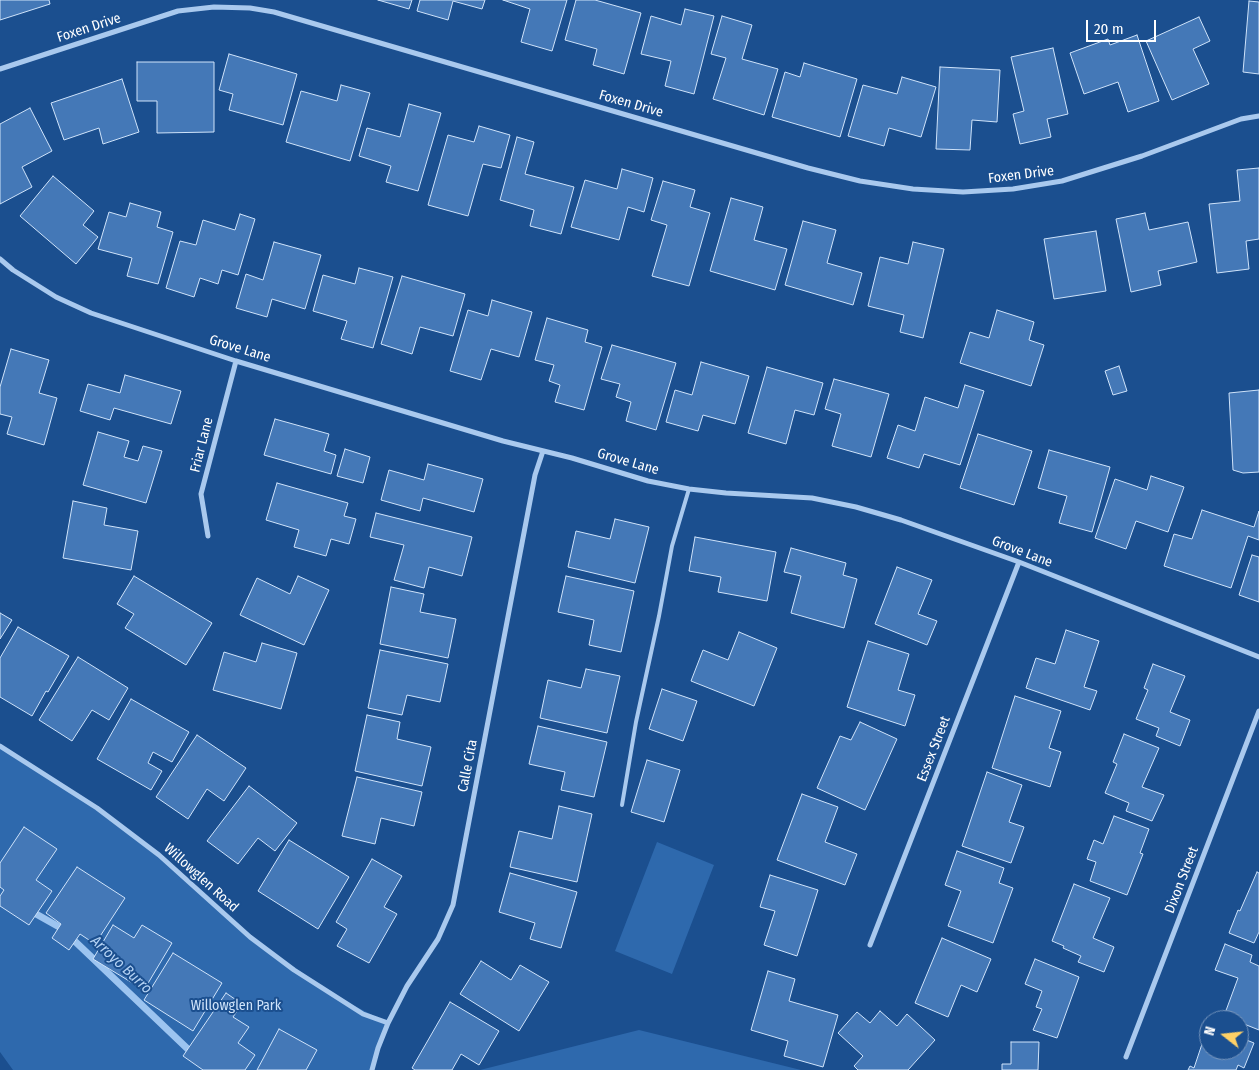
<!DOCTYPE html>
<style>
body{margin:0}
#map{position:relative;width:1259px;height:1070px;overflow:hidden;background:#1b4f8f;font-family:"Fira Sans Condensed",sans-serif}
canvas{display:block}
.north{position:absolute;left:1199px;top:1010px;width:50px;height:50px;box-sizing:border-box;background:#1b4f8f;border:1px solid #7695bc;border-radius:50%;rotate:286deg;font-size:14px;font-weight:700;line-height:20px;text-align:center;color:#fff}
.north::after{content:'';display:block;margin:auto;width:18px;height:22px;background:#ffd166;clip-path:polygon(50% 0,100% 100%,50% 72%,0 100%)}
.scale{position:absolute;left:1086px;top:20px;width:70px;height:22px;box-sizing:border-box;border:2px solid #fff;border-top:0;padding-left:6px;font-size:15px;line-height:18px;white-space:nowrap;color:#fff;-webkit-text-stroke:4px #1b4f8f;paint-order:stroke}
</style>
<div id="map">
<canvas width="1259" height="1070"></canvas>
<div class="north">N</div>
<div class="scale">20 m</div>
</div>
<script>
const ctx = document.querySelector('canvas').getContext('2d');
ctx.lineJoin = 'round';
function fillPath(path, color) {
  ctx.fillStyle = color;
  ctx.fill(path, 'evenodd');
}
function poly(rows) {
  const path = new Path2D();
  for (const r of rows) {
    path.moveTo(r[0], r[1]);
    for (let i = 2; i < r.length; i += 2) path.lineTo(r[i], r[i + 1]);
  }
  return path;
}
function trace(path, color, width, dash) {
  ctx.strokeStyle = color;
  ctx.lineWidth = width;
  ctx.lineCap = dash ? 'butt' : 'round';
  ctx.setLineDash(dash || []);
  ctx.stroke(path);
}
function write(font, color, halo, rows, align = 'center') {
  ctx.font = font + ' "Fira Sans Condensed",sans-serif';
  ctx.lineWidth = 4;
  ctx.setLineDash([]);
  ctx.textBaseline = 'middle';
  ctx.strokeStyle = halo;
  ctx.fillStyle = color;
  for (const [text, x, y, turn = 0] of rows) {
    ctx.save();
    ctx.translate(x, y);
    ctx.rotate((+turn || 0) * Math.PI / 180);
    ctx.textAlign = isNaN(turn) ? turn : align;
    if (halo) ctx.strokeText(text, 0, 0);
    ctx.fillText(text, 0, 0);
    ctx.restore();
  }
}
fillPath(poly([
 [0,746,97,808,159,854,250,937,339,998,388,1023,372,1070,13,1070,0,1052],
 [657,842,714,865,672,974,615,951],
 [639,1030,801,1070,480,1070]
]), '#2e69ad');
trace(poly([
 [29,910,61,928,193,1054]
]), '#9cc4f0', 7);
const building = poly([
 [0,0,49,0,50,4,0,20,0,0],
 [378,0,412,0,409,9,378,0],
 [420,0,485,0,482,9,453,1,448,20,417,11,420,0],
 [503,0,567,0,552,51,521,42,530,9,503,0],
 [576,0,595,0,641,13,624,74,593,65,597,49,565,40,576,0],
 [1249,1,1259,2,1259,74,1243,72,1249,1],
 [685,9,714,16,694,94,665,86,671,61,641,54,651,16,681,25,685,9],
 [722,16,752,25,742,59,778,69,764,115,713,99,726,58,711,54,722,16],
 [1199,17,1210,41,1193,49,1209,84,1172,100,1146,41,1199,17],
 [1137,35,1159,101,1128,112,1118,82,1084,94,1070,53,1108,39,1110,45,1137,35],
 [1053,48,1068,114,1047,119,1051,137,1020,144,1013,114,1024,111,1011,57,1053,48],
 [229,54,297,74,283,125,229,110,233,94,219,90,229,54],
 [137,62,214,62,214,132,157,133,157,101,137,101,137,62],
 [804,63,857,79,840,137,772,117,785,72,800,77,804,63],
 [940,67,1000,70,997,122,972,120,970,150,936,149,940,67],
 [902,77,936,87,921,137,889,128,884,146,848,136,863,85,897,94,902,77],
 [122,79,139,132,103,144,99,128,64,140,51,103,122,79],
 [341,85,370,93,350,161,286,142,301,91,337,101,341,85],
 [409,104,441,113,418,191,386,182,391,166,359,156,367,128,400,137,409,104],
 [30,108,52,151,22,167,32,187,0,204,0,124,30,108],
 [479,126,510,135,501,168,483,164,468,216,428,205,448,135,474,142,479,126],
 [517,137,534,142,525,174,574,187,561,234,530,226,534,210,500,200,517,137],
 [1259,168,1259,239,1246,241,1249,269,1217,273,1209,204,1240,201,1237,170,1259,168],
 [622,169,653,178,644,212,628,207,619,240,571,227,585,180,617,189,622,169],
 [53,176,94,211,83,225,98,237,76,264,20,216,53,176],
 [663,181,695,190,690,207,710,213,689,286,652,276,667,225,651,220,663,181],
 [731,198,763,207,754,240,787,249,775,290,710,271,731,198],
 [130,203,161,212,157,227,173,232,158,284,127,276,132,258,98,249,109,212,126,217,130,203],
 [1145,213,1149,230,1188,222,1197,262,1158,271,1161,285,1131,292,1116,219,1145,213],
 [240,214,255,219,238,275,222,270,218,284,200,278,194,297,166,288,180,241,196,245,203,220,235,230,240,214],
 [803,221,836,230,827,263,862,273,853,305,785,285,803,221],
 [1096,231,1106,291,1054,299,1044,239,1096,231],
 [274,242,321,255,305,309,272,299,267,317,236,308,246,274,263,280,274,242],
 [913,242,944,249,923,338,900,332,904,315,868,306,880,257,908,264,913,242],
 [359,268,393,277,373,348,341,339,347,321,313,311,323,275,355,284,359,268],
 [402,276,465,294,453,336,420,327,412,354,381,344,402,276],
 [492,300,532,312,519,357,491,349,481,380,450,371,468,310,488,316,492,300],
 [997,310,1034,322,1029,340,1044,345,1031,386,960,363,970,332,989,338,997,310],
 [547,318,588,330,585,342,602,347,584,410,555,402,560,385,549,381,554,365,535,360,547,318],
 [612,345,676,363,656,430,626,421,631,402,616,397,620,384,601,379,612,345],
 [11,349,49,360,39,393,57,398,44,445,7,434,12,417,0,414,0,387,11,349],
 [701,362,749,376,735,424,703,415,698,431,666,422,675,390,692,395,701,362],
 [1119,366,1127,391,1113,395,1105,371,1119,366],
 [767,367,823,383,814,415,795,410,786,444,748,433,767,367],
 [125,375,181,391,171,424,114,408,110,420,80,411,88,384,120,393,125,375],
 [834,379,889,394,871,457,832,446,841,414,825,409,834,379],
 [965,385,984,391,960,465,924,454,919,468,887,458,898,425,915,431,925,397,958,408,965,385],
 [1259,390,1259,472,1243,473,1233,470,1229,393,1259,390],
 [275,419,329,434,324,451,336,455,331,474,264,455,275,419],
 [98,432,129,441,124,457,138,461,143,446,162,451,146,503,83,485,98,432],
 [978,434,1032,451,1014,505,960,488,978,434],
 [345,449,370,457,363,483,337,476,345,449],
 [1049,450,1110,467,1092,532,1059,523,1067,496,1038,488,1049,450],
 [428,464,483,479,474,512,423,498,420,511,381,500,389,470,424,480,428,464],
 [1151,476,1184,487,1168,532,1136,521,1126,549,1095,538,1115,479,1147,490,1151,476],
 [277,483,348,503,344,516,356,519,349,544,331,539,326,556,294,547,299,530,266,520,277,483],
 [73,501,107,508,104,525,138,531,131,570,63,558,73,501],
 [1202,510,1254,527,1259,511,1259,540,1248,536,1231,588,1164,566,1174,534,1192,539,1202,510],
 [376,513,472,537,462,576,429,567,424,588,394,580,404,545,370,537,376,513],
 [615,519,649,527,635,583,568,567,576,531,610,539,615,519],
 [695,537,776,552,767,601,718,592,721,577,689,571,695,537],
 [791,548,846,563,843,575,857,579,844,628,791,613,801,576,784,572,791,548],
 [1252,555,1259,557,1259,602,1239,595,1252,555],
 [897,567,932,580,918,614,937,621,927,645,875,624,897,567],
 [134,576,212,623,186,665,125,628,134,614,117,604,134,576],
 [298,576,329,590,304,645,240,615,257,578,290,594,298,576],
 [566,576,634,591,621,652,589,645,594,620,558,612,566,576],
 [391,587,424,594,420,612,456,619,448,658,380,644,391,587],
 [0,613,12,620,0,639,0,613],
 [18,627,69,656,48,692,46,691,32,716,0,697,0,658,18,627],
 [1066,630,1099,641,1084,687,1097,691,1090,710,1026,688,1036,658,1055,664,1066,630],
 [739,632,777,648,754,706,691,681,703,650,728,660,739,632],
 [868,641,909,654,898,690,915,695,905,726,847,707,868,641],
 [262,643,297,653,281,709,213,690,224,652,256,662,262,643],
 [380,650,448,664,440,702,407,695,402,715,368,708,380,650],
 [78,657,128,688,109,720,92,710,72,741,39,720,78,657],
 [1153,664,1185,676,1170,712,1190,720,1180,746,1156,736,1159,728,1136,719,1148,690,1144,688,1153,664],
 [586,669,620,676,607,733,540,718,548,680,581,688,586,669],
 [662,689,697,701,683,741,649,729,662,689],
 [1015,696,1061,711,1049,748,1061,752,1050,787,992,768,1015,696],
 [131,699,189,732,172,762,153,752,148,763,162,771,151,790,97,759,131,699],
 [367,715,400,722,397,739,431,747,422,786,355,771,367,715],
 [860,722,897,739,865,810,817,788,840,736,851,740,860,722],
 [538,726,607,742,594,797,561,790,565,772,529,764,538,726],
 [1124,734,1159,748,1142,787,1164,795,1152,821,1126,811,1129,803,1105,793,1117,764,1113,762,1124,734],
 [197,735,246,768,224,801,207,789,188,819,156,797,197,735],
 [647,760,680,770,664,822,631,812,647,760],
 [987,772,1022,785,1009,822,1024,827,1011,863,962,846,987,772],
 [357,777,422,792,414,826,381,818,375,844,342,836,357,777],
 [249,786,297,823,275,851,258,838,238,864,207,841,249,786],
 [802,794,838,807,825,842,857,854,845,885,777,860,802,794],
 [559,806,592,814,577,882,510,867,519,831,552,839,559,806],
 [1114,816,1149,829,1140,853,1143,854,1127,895,1090,881,1096,862,1087,859,1094,840,1103,844,1114,816],
 [24,827,57,849,36,880,52,891,29,925,0,906,0,896,4,890,0,887,0,863,24,827],
 [289,840,349,877,318,929,258,891,289,840],
 [957,851,1004,868,999,883,1013,888,993,943,948,926,961,891,945,885,957,851],
 [372,859,402,876,384,907,397,914,369,963,337,946,347,929,336,922,372,859],
 [77,867,125,898,95,944,80,934,69,950,52,938,61,924,46,913,77,867],
 [1257,872,1259,873,1259,932,1254,943,1229,933,1238,910,1240,911,1257,872],
 [510,873,577,892,561,948,530,939,535,923,499,912,510,873],
 [770,875,818,890,797,956,764,945,775,911,760,907,770,875],
 [1074,884,1110,898,1093,938,1114,947,1104,972,1078,962,1081,956,1063,948,1064,946,1052,941,1074,884],
 [113,925,134,938,142,925,172,943,144,990,93,959,113,925],
 [942,938,991,959,977,992,961,985,948,1017,915,1003,942,938],
 [1225,944,1252,955,1250,962,1259,966,1259,1030,1239,1022,1239,1020,1234,1020,1224,1016,1238,978,1215,970,1225,944],
 [173,953,222,983,193,1031,144,1000,173,953],
 [1035,959,1079,977,1057,1038,1033,1030,1042,1009,1036,1007,1042,991,1025,984,1035,959],
 [481,961,511,980,520,965,549,982,519,1031,460,994,481,961],
 [768,971,795,979,789,1001,838,1015,823,1067,784,1056,788,1041,751,1030,768,971],
 [226,993,242,1004,233,1017,249,1027,238,1043,255,1055,245,1070,203,1070,183,1056,226,993],
 [450,1002,499,1031,479,1065,461,1054,452,1070,415,1070,412,1068,450,1002],
 [880,1011,897,1026,907,1014,935,1040,908,1070,858,1070,854,1066,863,1056,838,1033,857,1012,870,1023,880,1011],
 [1207,1024,1209,1025,1209,1050,1239,1050,1239,1037,1254,1043,1244,1068,1238,1065,1236,1070,1188,1070,1190,1066,1194,1068,1204,1038,1202,1037,1207,1024],
 [279,1029,317,1050,306,1070,257,1070,279,1029],
 [1011,1042,1039,1042,1038,1070,1002,1070,1002,1064,1011,1064,1011,1042]
]);
fillPath(building, '#4478b7');
trace(building, '#cfe3fa', 1);
trace(poly([
 [622,805,636,722,659,616,672,546,689,489]
]), '#a9c9ee', 4);
trace(poly([
 [0,69,178,11,214,7,250,8,274,12,808,168,860,181,913,189,963,192,1013,189,1062,181,1142,156,1241,119,1259,116],
 [0,259,13,270,56,297,91,313,236,361,503,441,572,458,648,481,689,489,726,493,812,498,856,507,901,520,1019,562,1259,657],
 [208,536,201,494,236,361],
 [0,746,97,808,159,855,250,937,294,970,363,1014,388,1023],
 [870,945,1019,562],
 [1126,1057,1259,711],
 [372,1070,378,1048,388,1023,407,986,438,939,453,905,535,475,543,451]
]), '#a9c9ee', 5);
write('14px', '#fff', '#1b4f8f', [
 ["Foxen Drive",89,28,-18],
 ["Foxen Drive",631,104,16],
 ["Foxen Drive",1021,175,-7],
 ["Grove Lane",240,349,17],
 ["Friar Lane",202,445,-76],
 ["Grove Lane",628,462,16],
 ["Grove Lane",1022,552,21],
 ["Essex Street",934,749,-69],
 ["Calle Cita",468,766,-79],
 ["Willowglen Road",201,878,42],
 ["Dixon Street",1182,880,-69]
]);
write('14px', '#cfe3fa', '#1b4f8f', [
 ["Willowglen Park",236,1006]
]);
write('italic 15px', '#b5d3f5', '#1b4f8f', [
 ["Arroyo Burro",121,965,43]
]);
</script>
